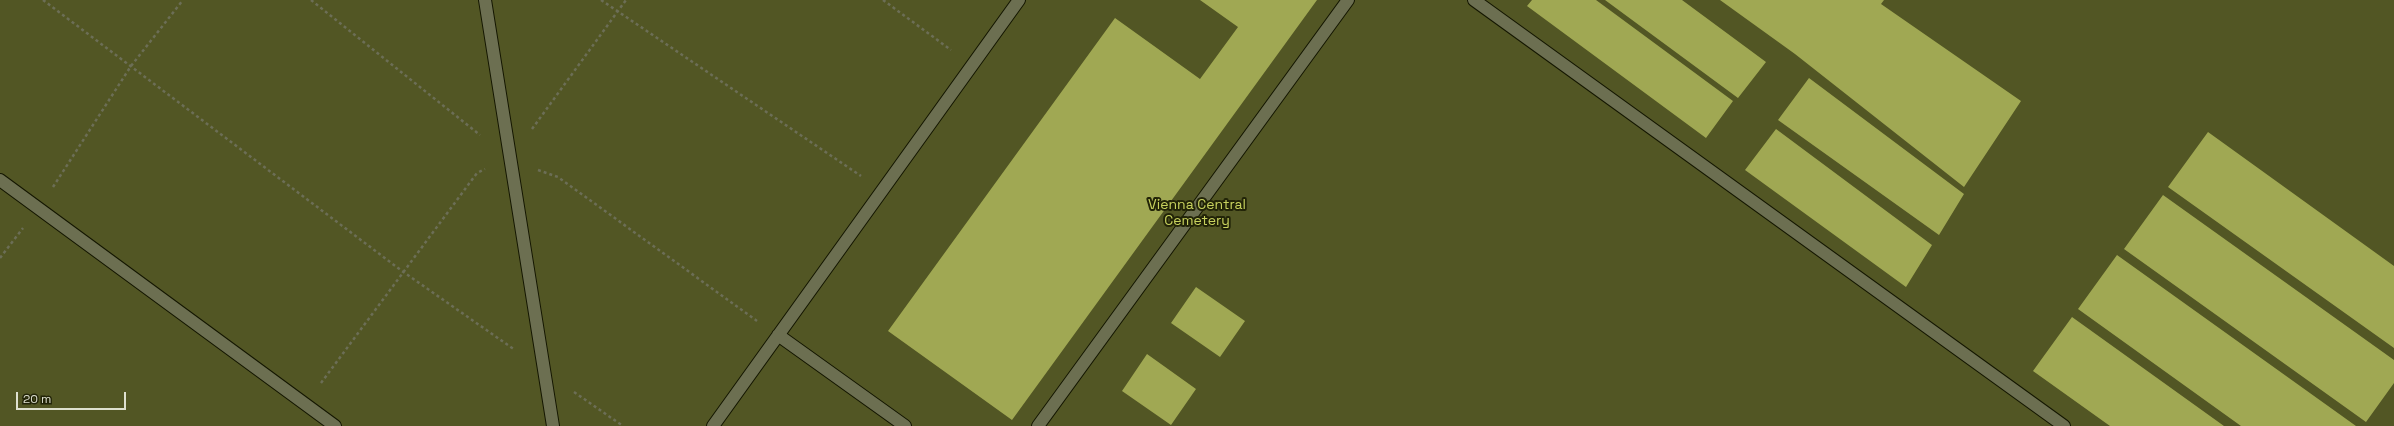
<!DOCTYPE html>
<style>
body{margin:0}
#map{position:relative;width:2394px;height:426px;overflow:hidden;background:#2c2e12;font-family:"Space Grotesk",sans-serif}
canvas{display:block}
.scale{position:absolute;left:16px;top:392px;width:110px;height:18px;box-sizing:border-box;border:2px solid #dee0cf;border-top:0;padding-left:5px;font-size:12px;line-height:14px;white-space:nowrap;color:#dee0cf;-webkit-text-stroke:3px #222408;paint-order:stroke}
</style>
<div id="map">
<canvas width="2394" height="426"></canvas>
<div class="scale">20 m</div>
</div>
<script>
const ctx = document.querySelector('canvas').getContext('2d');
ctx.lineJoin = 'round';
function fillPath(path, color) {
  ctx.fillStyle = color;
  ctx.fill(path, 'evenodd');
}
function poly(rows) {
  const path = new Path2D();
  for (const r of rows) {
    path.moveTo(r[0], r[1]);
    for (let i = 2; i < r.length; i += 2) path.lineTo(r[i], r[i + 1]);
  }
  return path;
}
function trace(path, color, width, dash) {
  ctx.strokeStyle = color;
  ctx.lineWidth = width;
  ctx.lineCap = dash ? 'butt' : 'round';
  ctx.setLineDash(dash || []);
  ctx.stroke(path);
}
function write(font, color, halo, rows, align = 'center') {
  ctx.font = font + ' "Space Grotesk",sans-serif';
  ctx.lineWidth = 4;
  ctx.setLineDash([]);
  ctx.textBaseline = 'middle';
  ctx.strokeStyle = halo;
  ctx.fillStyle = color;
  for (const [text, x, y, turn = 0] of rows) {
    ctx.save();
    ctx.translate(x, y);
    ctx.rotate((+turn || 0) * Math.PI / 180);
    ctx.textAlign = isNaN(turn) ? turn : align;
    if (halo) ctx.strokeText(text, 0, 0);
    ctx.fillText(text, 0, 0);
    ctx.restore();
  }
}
fillPath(poly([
 [0,0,2394,0,2394,426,0,426]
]), '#525624');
fillPath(poly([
 [1200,0,1317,0,1012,420,888,331,1115,18,1200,79,1238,27],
 [1532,0,1596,0,1733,101,1706,138,1527,6],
 [1605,0,1682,0,1766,62,1738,98],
 [1720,0,1884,0,1881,4,2021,101,1964,187,1795,54],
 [1809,78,1964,194,1939,235,1778,120],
 [1776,129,1932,245,1906,287,1745,170],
 [2208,132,2394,266,2394,348,2168,187],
 [2163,195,2394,360,2394,383,2366,422,2124,249],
 [2117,255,2356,426,2241,426,2078,309],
 [1196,287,1245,321,1220,357,1171,323],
 [2072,317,2224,426,2110,426,2033,371],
 [1147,354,1196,389,1171,425,1122,391]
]), '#a0a853');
const service = poly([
 [485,0,553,426],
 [1474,0,2064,426],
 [0,180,335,426],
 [778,335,905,426],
 [713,426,1019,0],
 [1038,426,1348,0]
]);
trace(service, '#141600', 14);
trace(poly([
 [43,0,402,271,515,350],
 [311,0,480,135],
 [601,0,861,176],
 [883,0,951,50],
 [532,129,626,0],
 [538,170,558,177,757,321],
 [53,187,131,66,183,0],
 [0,258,23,228],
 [321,383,477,173,485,169],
 [574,392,623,426]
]), '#6c6e56', 2.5, [3, 3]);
trace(service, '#6c6f51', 12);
write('14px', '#c8d25e', '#222408', [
 ["Vienna Central",1197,205],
 ["Cemetery",1197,221]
]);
</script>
